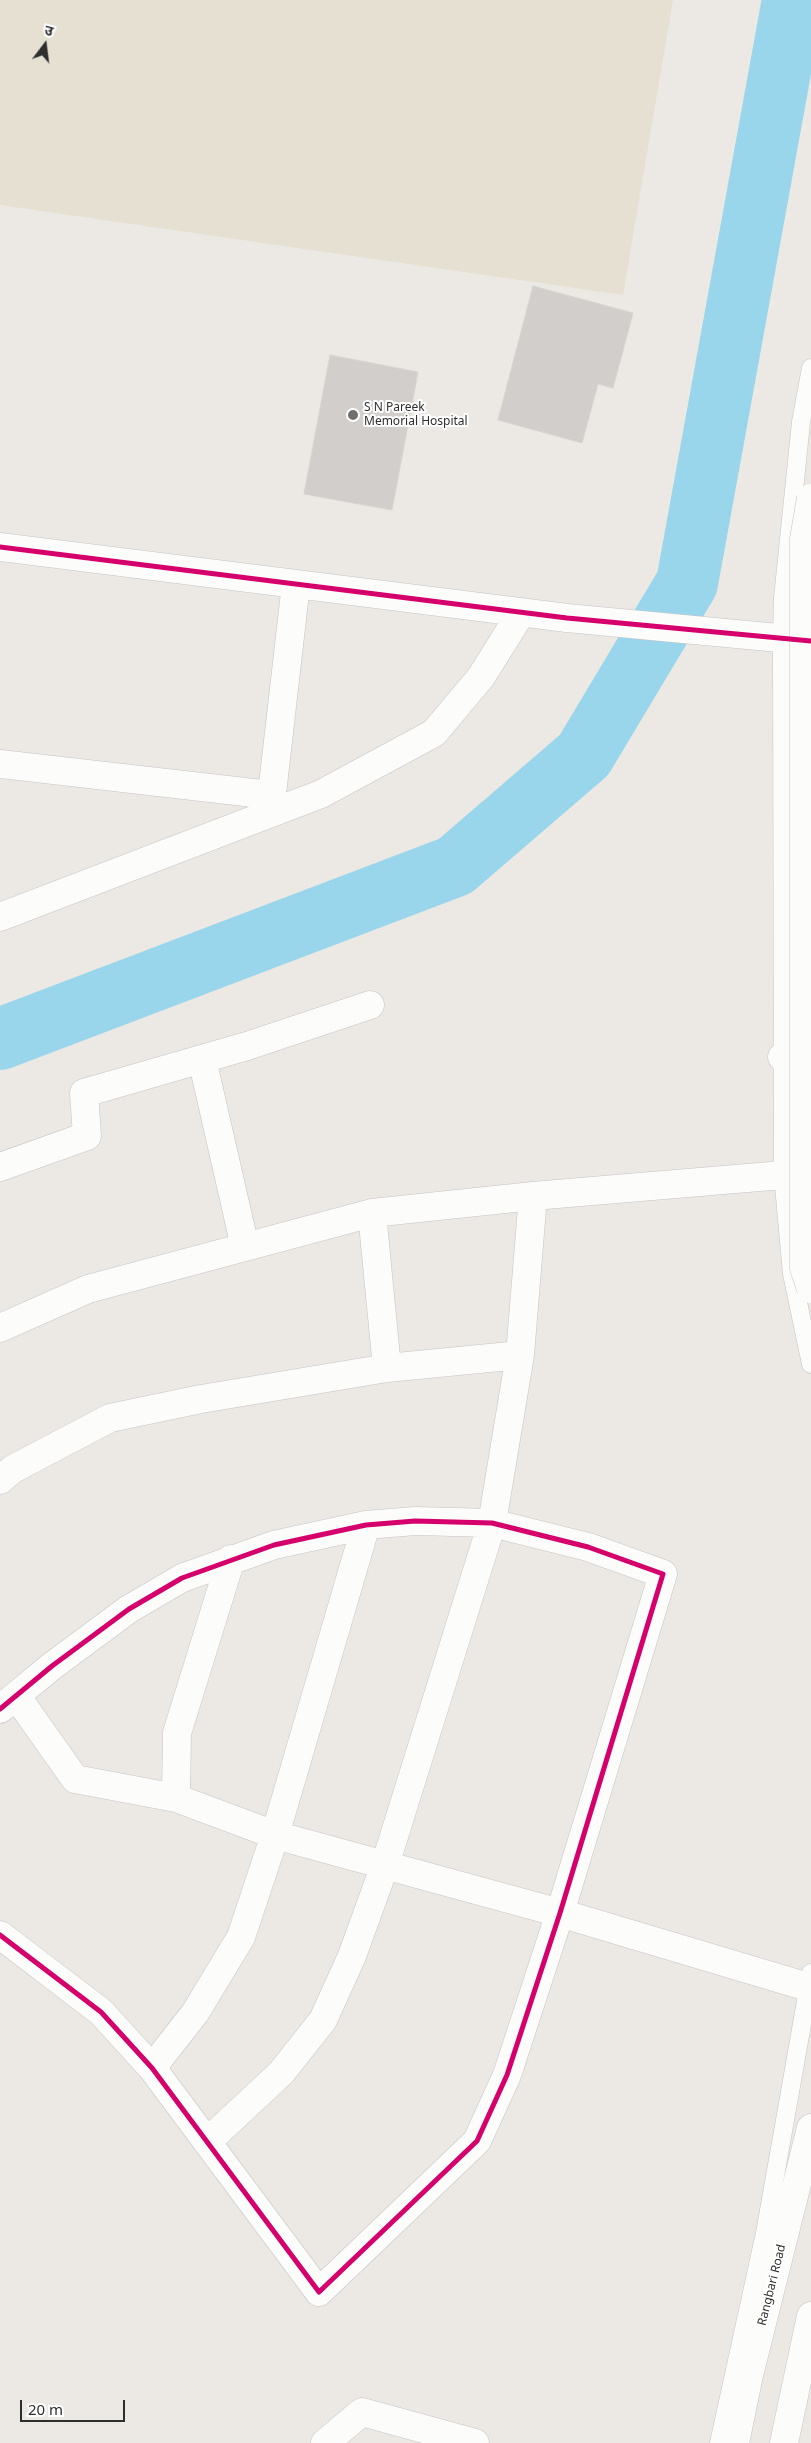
<!DOCTYPE html>
<meta charset="utf-8">
<style>
body{margin:0}
#map{position:relative;width:811px;height:2443px;overflow:hidden;background:#ece8e4;font-family:"Noto Sans","Noto Sans Devanagari",sans-serif}
canvas{display:block}
.north{position:absolute;left:20px;top:20px;width:50px;height:50px;-webkit-text-stroke:4px #fff;paint-order:stroke;rotate:15deg;font-size:14px;font-weight:700;line-height:20px;text-align:center;color:#2e2e2e}
.north::after{content:'';display:block;margin:auto;width:18px;height:22px;background:#2e2e2e;clip-path:polygon(50% 0,100% 100%,50% 72%,0 100%)}
.scale{position:absolute;left:20px;top:2400px;width:105px;height:22px;box-sizing:border-box;border:2px solid #2e2e2e;border-top:0;padding-left:6px;font-size:15px;line-height:18px;white-space:nowrap;color:#2e2e2e;-webkit-text-stroke:4px #fff;paint-order:stroke}
</style>
<div id="map">
<canvas width="811" height="2443"></canvas>
<div class="north">उ</div>
<div class="scale">20 m</div>
</div>
<script>
const ctx = document.querySelector('canvas').getContext('2d');
ctx.lineJoin = 'round';
function fillPath(path, color) {
  ctx.fillStyle = color;
  ctx.fill(path, 'evenodd');
}
function poly(rows) {
  const path = new Path2D();
  for (const r of rows) {
    path.moveTo(r[0], r[1]);
    for (let i = 2; i < r.length; i += 2) path.lineTo(r[i], r[i + 1]);
  }
  return path;
}
function trace(path, color, width, dash) {
  ctx.strokeStyle = color;
  ctx.lineWidth = width;
  ctx.lineCap = dash ? 'butt' : 'round';
  ctx.setLineDash(dash || []);
  ctx.stroke(path);
}
function write(font, color, halo, rows, align = 'center') {
  ctx.font = font + ' "Noto Sans",sans-serif';
  ctx.lineWidth = 4;
  ctx.setLineDash([]);
  ctx.textBaseline = 'middle';
  ctx.strokeStyle = halo;
  ctx.fillStyle = color;
  for (const [text, x, y, turn = 0] of rows) {
    ctx.save();
    ctx.translate(x, y);
    ctx.rotate((+turn || 0) * Math.PI / 180);
    ctx.textAlign = isNaN(turn) ? turn : align;
    if (halo) ctx.strokeText(text, 0, 0);
    ctx.fillText(text, 0, 0);
    ctx.restore();
  }
}
fillPath(poly([
 [0,0,673,0,623,295,0,205]
]), '#e6e0d3');
trace(poly([
 [0,1039,455,866,584,755,687,583,793,0]
]), '#99d6ec', 62);
const building = poly([
 [533,286,633,313,613,388,598,384,582,443,498,420,533,286],
 [330,355,418,372,392,510,304,494,330,355]
]);
fillPath(building, '#d1cecb');
trace(building, '#d7d4d0', 1);
const lane = poly([
 [811,368,801,422,783,598,782,637,783,1175,792,1274,811,1364],
 [719,2443,765,2233,811,1973]
]);
const street = poly([
 [0,547,567,618,811,641],
 [0,764,271,795],
 [270,811,296,584],
 [0,917,321,794,434,733,481,677,521,613],
 [782,1057,811,1059],
 [202,1059,245,1247],
 [0,1167,87,1136,84,1093,247,1046,370,1005],
 [372,1213,387,1368],
 [0,1328,88,1289,372,1213,533,1196,783,1175],
 [0,1480,13,1469,110,1418,201,1399,387,1368,520,1355],
 [17,1697,75,1779,176,1798,275,1835,560,1913,808,1987],
 [0,1709,52,1666,129,1609,182,1578,274,1545,366,1525,415,1521,492,1523,588,1547,663,1574,560,1913,507,2075,477,2141,319,2292,152,2068,101,2012,0,1935],
 [176,1798,177,1733,231,1559],
 [152,2068,195,2013,241,1937,275,1835,366,1525],
 [207,2142,281,2073,323,2020,352,1956,385,1865,492,1523,520,1355,533,1196],
 [325,2443,362,2412,475,2443]
]);
const secondary = poly([
 [735,2443,749,2375,811,2128],
 [784,2443,811,2316]
]);
trace(lane, '#c5c4c5', 19);
trace(street, '#c5c4c5', 29);
trace(secondary, '#c5c4c5', 29);
trace(lane, '#fcfcfb', 18);
trace(street, '#fcfcfb', 28);
trace(secondary, '#fcfcfb', 28);
const secondaryBridge = poly([
 [811,498,804,539,804,1268,811,1289]
]);
trace(secondaryBridge, '#c5c4c5', 29, []);
trace(secondaryBridge, '#fcfcfb', 28);
trace(poly([
 [0,547,567,618,811,641],
 [0,1709,52,1666,129,1609,182,1578,274,1545,366,1525,415,1521,492,1523,588,1547,663,1574,560,1913,507,2075,477,2141,319,2292,152,2068,101,2012,0,1935]
]), '#d6006c', 5);
for (const [x, y, r, color] of [
 [353,415,6,"#706f6e"]
]) {
  const dot = new Path2D();
  dot.arc(x, y, r, 0, 2 * Math.PI);
  ctx.fillStyle = color;
  ctx.fill(dot);
  trace(dot, '#fff', 2);
}
write('12px', '#2e2e2e', '#fff', [
 ["S N Pareek",364,408],
 ["Memorial Hospital",364,422]
], 'left');
write('12px', '#2e2e2e', '#fff', [
 ["Rangbari Road",772,2285,-76]
]);
</script>
